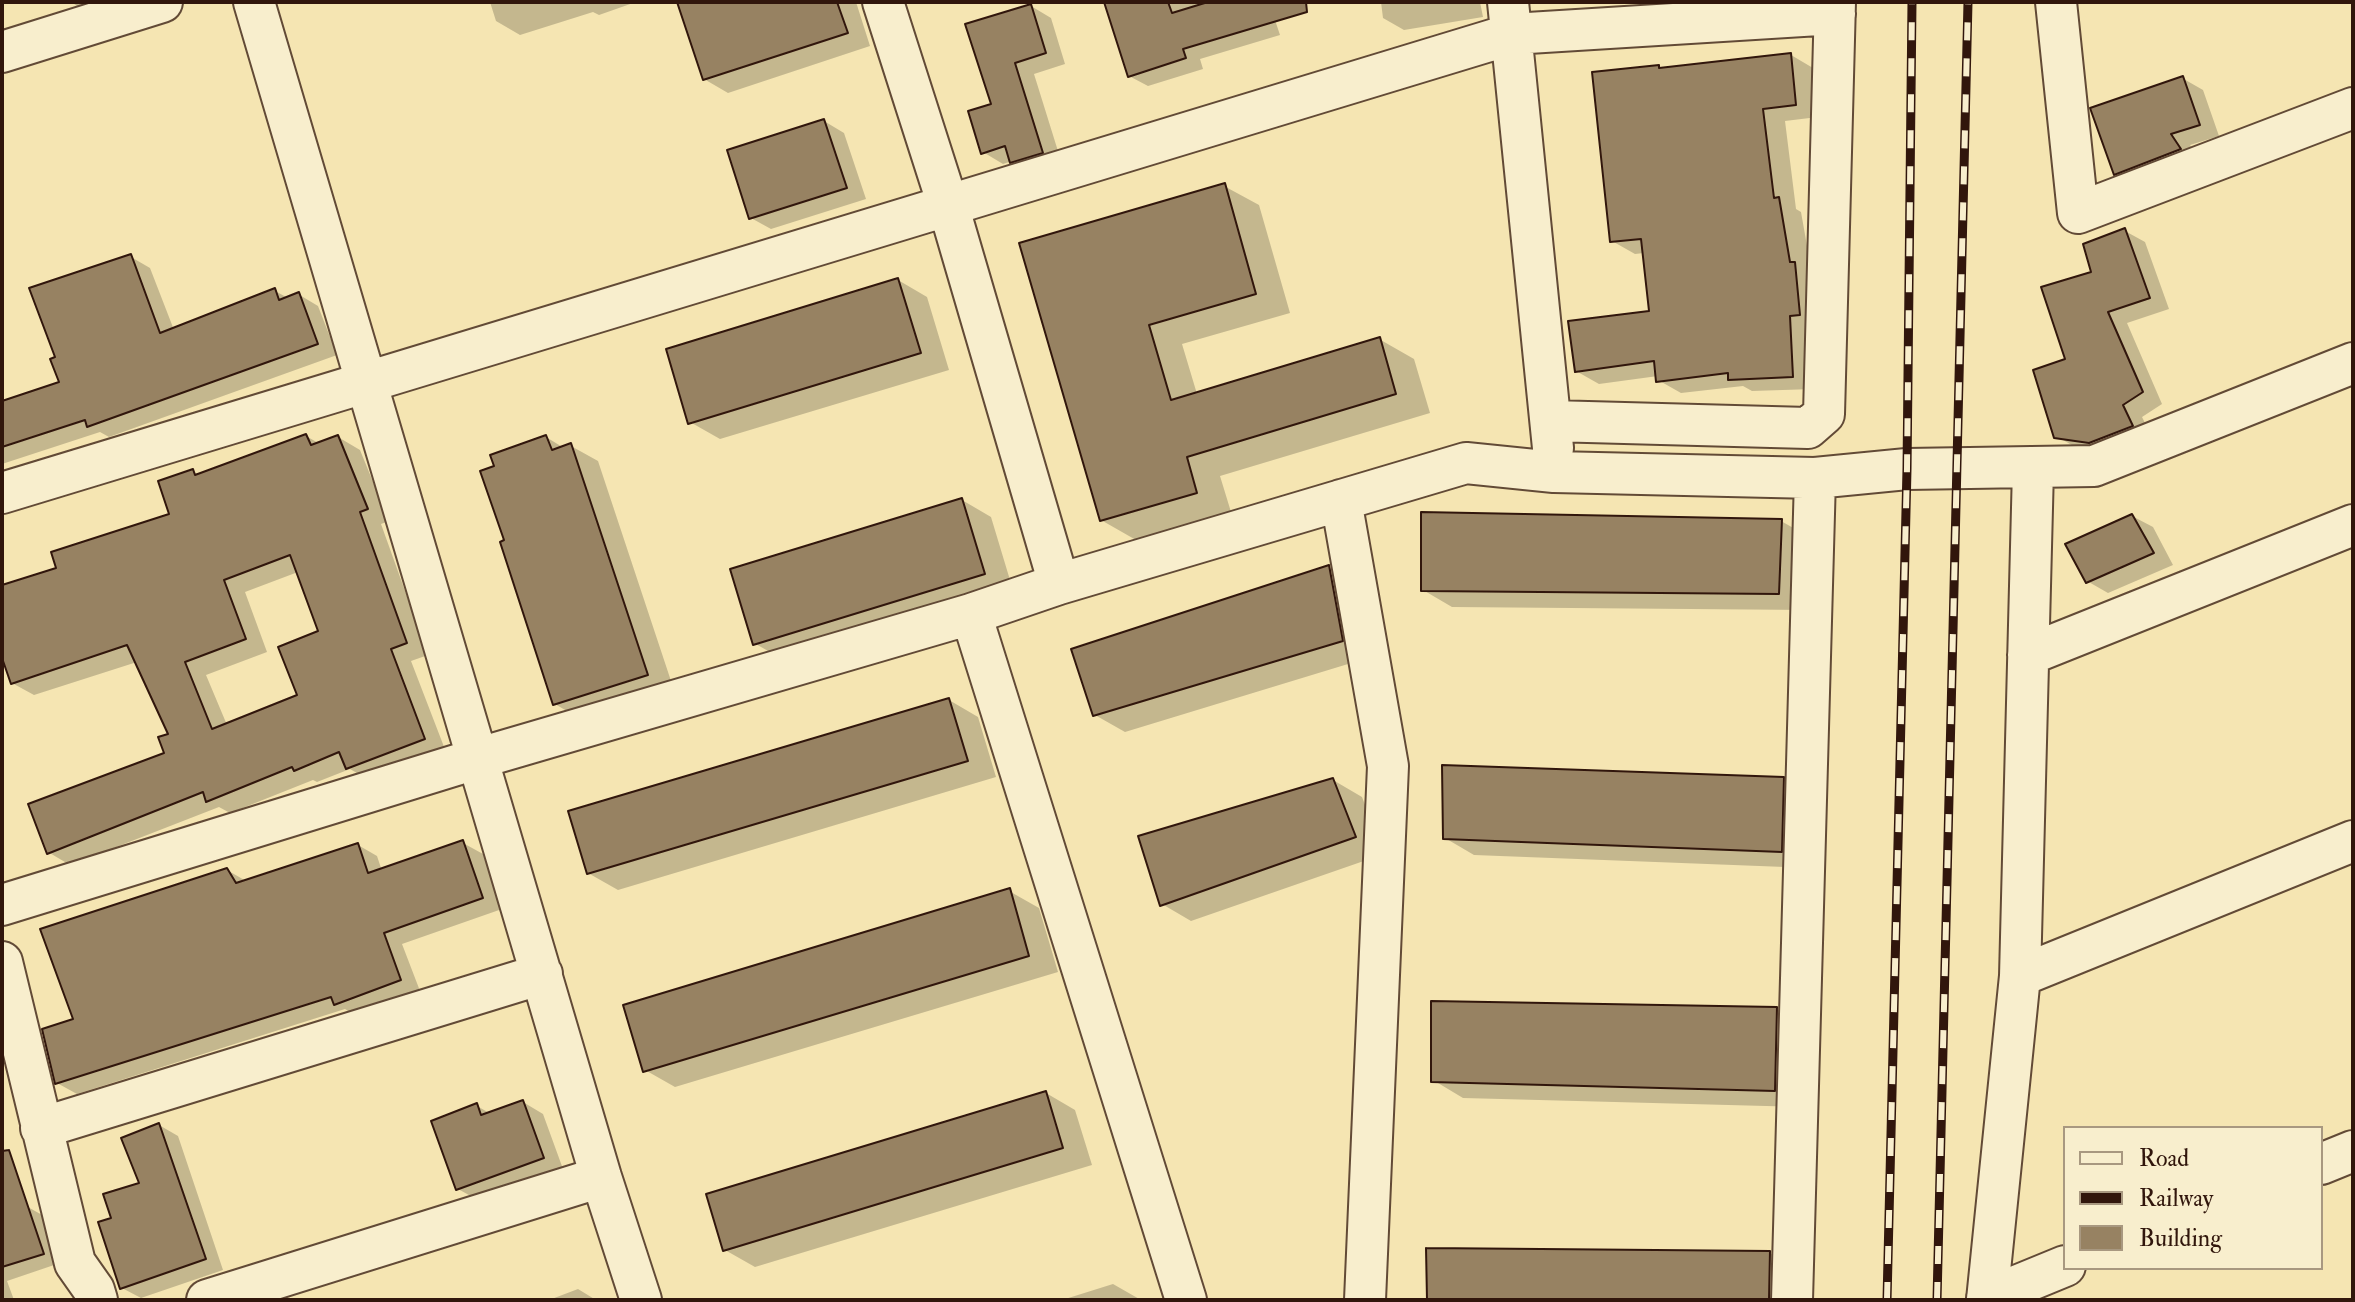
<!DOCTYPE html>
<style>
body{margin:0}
#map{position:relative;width:2355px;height:1302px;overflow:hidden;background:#f5e5b2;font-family:"IM FELL Double Pica",serif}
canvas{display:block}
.frame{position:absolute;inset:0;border:4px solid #31160c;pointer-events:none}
.legend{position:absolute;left:2063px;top:1126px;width:260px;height:144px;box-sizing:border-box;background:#f8eecd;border:2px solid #a89880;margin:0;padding:10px 14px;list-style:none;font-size:24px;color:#31160c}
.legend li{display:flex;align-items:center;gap:16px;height:40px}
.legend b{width:40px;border:2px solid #a89880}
</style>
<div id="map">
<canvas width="2355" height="1302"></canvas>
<div class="frame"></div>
<ul class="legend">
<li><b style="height:10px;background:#f8eecd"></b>Road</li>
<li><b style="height:10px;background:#31160c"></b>Railway</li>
<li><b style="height:22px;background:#978262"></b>Building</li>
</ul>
</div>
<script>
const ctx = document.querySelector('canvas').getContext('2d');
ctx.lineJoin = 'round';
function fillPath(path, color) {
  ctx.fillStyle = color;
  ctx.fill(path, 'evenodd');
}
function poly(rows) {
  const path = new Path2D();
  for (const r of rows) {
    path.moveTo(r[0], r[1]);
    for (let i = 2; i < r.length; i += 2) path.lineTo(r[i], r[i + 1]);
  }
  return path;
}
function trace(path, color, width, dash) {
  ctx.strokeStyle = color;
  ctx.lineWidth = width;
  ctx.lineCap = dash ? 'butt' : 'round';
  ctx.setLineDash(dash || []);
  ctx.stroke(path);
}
fillPath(poly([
 [71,2,122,2,90,14],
 [490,2,636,2,599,15,593,12,520,35,496,21],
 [679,2,856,2,870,46,728,93,704,79],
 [1106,2,1269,2,1280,35,1200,59,1203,69,1148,86,1129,76],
 [1381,2,1480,2,1483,17,1404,30,1383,18],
 [1031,6,1051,18,1065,64,1034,74,1062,164,1032,173,1012,161,1003,164,983,152,994,105],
 [1791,55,1813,68,1818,117,1785,121,1796,209,1801,212,1812,274,1814,389,1752,391,1743,386,1681,393,1658,380,1658,376,1599,384,1576,371,1651,313,1644,253,1635,254,1612,241,1658,67,1662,69],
 [2182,78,2203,90,2219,136,2190,145,2200,161,2135,185,2115,173],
 [824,121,844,133,866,199,771,229,751,218],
 [1224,186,1259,205,1290,313,1182,344,1197,394,1379,339,1414,359,1430,413,1220,476,1231,512,1136,540,1101,520,1022,244],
 [2125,231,2145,242,2169,309,2127,323,2162,404,2142,417,2152,437,2077,448,2056,436,2068,360,2094,274],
 [131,257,150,268,174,330,275,291,288,298,298,294,318,306,337,355,109,437,100,432,2,464,2,403,62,383,57,358],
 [898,280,927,297,949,370,720,439,690,422],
 [306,436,320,444,338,437,360,450,389,521,381,524,428,655,411,661,446,752,369,780,350,769,317,782,313,780,230,813,219,807,70,865,48,852,167,754,171,735,137,662,34,695,12,683,2,651,2,587,58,569,171,515,192,471,200,475],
 [298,572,320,632,300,696,227,725,206,675,267,652,245,592],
 [546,437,564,448,571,446,598,461,674,690,582,720,555,704,507,541,496,468],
 [962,500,991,517,1013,590,784,660,754,643],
 [2132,516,2153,527,2173,565,2108,593,2087,581],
 [1781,521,1811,538,1808,610,1452,607,1423,590],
 [1329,567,1358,584,1371,657,1125,732,1095,715],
 [949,700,978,717,996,777,618,890,588,873],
 [1783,779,1813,796,1811,868,1474,855,1445,838],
 [1333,780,1362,797,1384,854,1191,921,1162,904],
 [463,843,483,854,502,909,402,944,420,991,355,1015,345,1009,77,1094,57,1083,76,1020,227,870,246,881,358,845,377,856,382,871],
 [1009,891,1039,908,1058,972,675,1087,645,1070],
 [1777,1009,1806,1026,1804,1107,1463,1098,1433,1080],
 [1046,1093,1075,1110,1092,1165,755,1267,725,1250],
 [523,1102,543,1114,563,1169,478,1200,458,1189,477,1106,491,1114],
 [159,1125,178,1136,223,1270,141,1298,122,1288,114,1219,142,1184],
 [26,1206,44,1216,60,1263,7,1281,14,1300,2,1300,2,1214],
 [1770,1253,1799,1270,1798,1300,1429,1300],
 [1113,1284,1141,1300,1062,1300],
 [578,1289,596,1300,549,1300]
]), '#0003');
const building = poly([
 [677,2,837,2,848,33,703,80,677,2],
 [1104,2,1168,2,1172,13,1208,2,1306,2,1307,12,1183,49,1186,58,1128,77,1104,2],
 [1031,4,1046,53,1015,63,1043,153,1010,163,1005,146,981,154,968,111,991,104,965,24,1031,4],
 [1791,53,1796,105,1763,109,1774,198,1779,197,1790,262,1795,262,1800,315,1790,316,1793,377,1728,380,1728,373,1656,382,1654,361,1575,372,1568,321,1649,311,1641,239,1610,242,1592,72,1659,65,1659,68,1791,53],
 [2183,76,2200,125,2171,134,2181,149,2114,175,2090,108,2183,76],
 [824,119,847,188,749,219,727,150,824,119],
 [1225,183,1256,294,1149,325,1171,400,1380,337,1396,394,1187,457,1197,493,1100,521,1019,243,1225,183],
 [2125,228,2150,298,2108,312,2143,392,2123,405,2133,426,2089,443,2054,438,2033,370,2065,359,2041,287,2091,272,2083,244,2125,228],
 [131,254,160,333,275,288,279,300,299,292,318,344,87,427,85,420,2,447,2,401,59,382,50,359,55,357,29,288,131,254],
 [898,278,921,353,688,424,666,349,898,278],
 [306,434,311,445,338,435,368,509,360,512,407,643,391,649,425,739,346,769,339,752,294,771,292,767,206,802,203,792,47,854,28,804,164,753,158,737,168,734,127,645,11,684,2,658,2,585,56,568,51,552,169,514,158,481,193,469,195,475,306,434],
 [290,555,318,631,278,647,297,695,212,729,185,662,246,639,224,580,290,555],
 [546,435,552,450,571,443,648,675,553,705,500,542,504,540,480,471,494,466,490,455,546,435],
 [962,498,985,574,753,645,730,569,962,498],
 [1421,512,1782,519,1779,594,1421,591,1421,512],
 [2132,514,2154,553,2086,583,2065,544,2132,514],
 [1329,565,1343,641,1093,716,1071,649,1329,565],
 [949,698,968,761,587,874,568,811,949,698],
 [1442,765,1784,777,1782,852,1443,839,1442,765],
 [1333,778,1356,837,1160,906,1138,836,1333,778],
 [463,840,483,898,384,933,401,980,334,1005,331,997,55,1084,42,1029,73,1019,40,929,227,868,236,883,358,843,368,873,463,840],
 [1010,888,1029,956,643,1072,623,1005,1010,888],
 [1431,1001,1777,1007,1775,1091,1431,1082,1431,1001],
 [1046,1091,1063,1148,723,1251,706,1194,1046,1091],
 [523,1100,544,1158,456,1190,431,1121,477,1103,481,1115,523,1100],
 [159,1123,206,1259,120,1289,98,1222,111,1218,103,1194,139,1183,121,1138,159,1123],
 [9,1150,44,1254,2,1267,2,1151,9,1150],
 [1426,1248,1770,1251,1769,1300,1427,1300,1426,1248]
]);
fillPath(building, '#978262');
trace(building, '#31160c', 2);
const street = poly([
 [254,2,601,1177,641,1300],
 [883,2,948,205,1059,584],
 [1508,2,1553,448],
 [2056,2,2078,213,2353,108],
 [2,52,162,2],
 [1551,421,1808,428,1824,414,1835,2],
 [2,493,1512,34,1835,14],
 [1341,500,1388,766,1365,1300],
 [971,614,1186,1300],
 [2028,655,2353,525],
 [2,905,479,758,971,614,1059,584,1466,463,1554,472,1815,478,1907,469,2094,466,2353,363],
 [2,962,75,1263,94,1290,97,1300],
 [2020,976,2353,841],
 [41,1128,542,974],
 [2321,1164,2353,1151],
 [1987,1298,2065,1266],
 [207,1300,601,1177],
 [1792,1300,1815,478],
 [1987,1300,2020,976,2033,469]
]);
trace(street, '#624a36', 44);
trace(street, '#f8eecd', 40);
const rail = poly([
 [1887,1300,1907,469,1912,2],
 [1937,1300,1968,2]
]);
trace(rail, '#31160c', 9);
trace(rail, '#f8eecd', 6, [18]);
</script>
